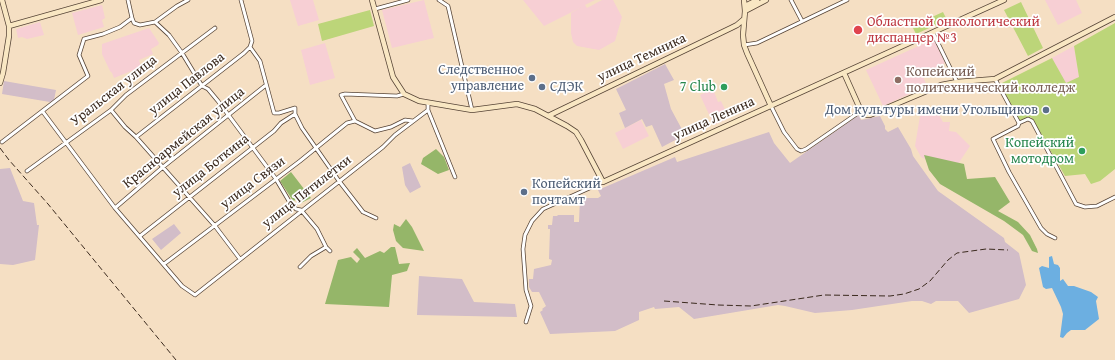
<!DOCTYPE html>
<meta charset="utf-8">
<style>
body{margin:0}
canvas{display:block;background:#f5dfc3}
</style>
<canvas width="1115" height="360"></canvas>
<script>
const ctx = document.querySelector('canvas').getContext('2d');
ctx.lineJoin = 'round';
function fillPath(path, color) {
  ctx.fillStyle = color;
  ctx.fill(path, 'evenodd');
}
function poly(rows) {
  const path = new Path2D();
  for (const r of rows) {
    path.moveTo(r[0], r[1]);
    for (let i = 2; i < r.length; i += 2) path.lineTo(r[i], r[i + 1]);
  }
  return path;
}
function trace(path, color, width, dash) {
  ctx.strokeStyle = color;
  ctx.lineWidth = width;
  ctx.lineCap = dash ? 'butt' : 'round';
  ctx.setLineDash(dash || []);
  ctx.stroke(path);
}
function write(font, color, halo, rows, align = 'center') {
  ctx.font = font + ' "Gentium Book Plus",serif';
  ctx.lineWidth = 3.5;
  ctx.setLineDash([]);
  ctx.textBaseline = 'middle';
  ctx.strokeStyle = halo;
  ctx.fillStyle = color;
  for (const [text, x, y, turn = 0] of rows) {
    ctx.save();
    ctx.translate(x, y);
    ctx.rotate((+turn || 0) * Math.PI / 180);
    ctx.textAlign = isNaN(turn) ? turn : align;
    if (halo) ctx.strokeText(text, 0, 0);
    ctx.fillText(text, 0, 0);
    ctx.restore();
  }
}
fillPath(poly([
 [290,0,313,0,319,20,298,26],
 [424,0,434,38,392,48,382,10],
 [523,0,595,0,585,5,587,8,602,0,613,0,622,17,615,41,599,50,577,46,573,42,571,33,571,13,582,7,544,26],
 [1045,0,1076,0,1082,13,1058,25],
 [102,5,105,18,102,20,104,27,78,35,72,13],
 [40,22,44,35,27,39,22,37,18,38,16,29],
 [149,28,159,43,158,45,151,49,153,54,139,60,141,67,114,78,112,73,110,71,102,54,102,44],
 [934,39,945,63,922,74,927,86,883,106,866,70],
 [325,43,335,78,310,85,301,50],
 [1074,46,1079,77,1066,84,1052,58],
 [713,89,718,102,721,101,729,118,714,125,700,95],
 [936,109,943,122,950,122,949,131,956,132,970,146,958,164,936,165,921,157,915,146,920,116],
 [641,120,649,136,623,149,615,133]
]), '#f7cfd4');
fillPath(poly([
 [665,64,674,80,664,84,671,109,685,135,662,147,652,125,646,127,642,119,625,128,619,113,626,110,616,89],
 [4,81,56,90,54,100,50,102,2,94],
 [859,115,861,120,880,116,885,126,885,129,888,132,898,127,911,149,913,156,938,191,1004,238,1005,242,1019,253,1026,285,1019,299,969,313,958,301,936,301,931,304,922,301,912,301,852,310,815,313,785,306,778,305,694,319,679,307,655,309,654,307,639,312,639,320,615,331,550,334,540,312,543,310,542,309,546,306,539,292,532,292,529,287,529,279,533,279,534,269,551,265,552,260,549,259,550,229,548,229,548,225,552,225,553,216,557,216,558,215,574,215,574,222,579,222,580,198,598,198,601,196,598,190,675,157,677,162,769,132,774,143,790,163],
 [410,163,421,187,410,193,405,185,402,167],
 [10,168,23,201,34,203,37,225,39,225,35,260,13,265,0,264,0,169],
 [174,224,181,233,161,250,152,239],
 [419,276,462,279,474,302,515,304,517,317,417,315]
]), '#d2bdc8');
fillPath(poly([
 [1021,2,1043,48,1028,56,1004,10],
 [370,10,374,26,322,41,318,24],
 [943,12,947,20,916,34,912,26],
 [1115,23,1115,169,1100,181,1091,184,1085,174,1065,176,1031,117,1020,121,1000,84,1052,58,1066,83,1079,77,1074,46]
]), '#bcd579');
fillPath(poly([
 [436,149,444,157,449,170,438,174,421,164,423,158],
 [924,155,964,164,967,179,995,177,1010,202,998,211,1018,222,1030,235,1037,249,1038,253,1032,251,1023,235,1004,221,940,184,929,170],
 [291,172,311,198,301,203,296,200,293,201,280,181],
 [406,219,412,227,424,251,403,248,396,241,393,230,394,224,400,227],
 [391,247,395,247,399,264,410,263,407,271,392,275,389,307,325,304,338,260,351,257,357,263,360,259,353,252,357,248,365,258,380,251,384,253]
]), '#95b669');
fillPath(poly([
 [1052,256,1054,264,1058,265,1060,268,1060,281,1063,279,1068,286,1074,286,1091,292,1098,297,1096,301,1099,319,1085,330,1071,330,1067,333,1063,338,1060,337,1063,314,1061,307,1052,288,1046,289,1043,287,1039,268,1042,266,1049,268,1049,257]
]), '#6cafe1');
const street = poly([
 [128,0,132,18,134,23,140,25,155,22,169,35,182,53,202,86,208,89,218,101,276,179,289,201,296,209,301,210,317,229,326,247,330,251],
 [241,0,252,41,250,47,260,61,274,113,279,113,295,108,295,114,302,128,339,181,363,212,376,218],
 [439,0,448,6,472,110],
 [791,0,802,21],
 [375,9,408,0],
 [155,22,177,6,188,0],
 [933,33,957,82],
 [744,45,757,43,847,0],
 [995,79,1019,123],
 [404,94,397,96,345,94,341,95,355,121,375,131,391,127,405,120,413,121],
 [771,106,784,132,797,149,801,151,806,149,861,111],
 [111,110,125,127,136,137,215,226,240,259],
 [428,110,455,177],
 [43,112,115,208,182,286,195,295,383,147,395,135,428,110,428,103],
 [136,137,244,53,250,47],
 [2,142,88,76,79,55,84,39,103,34,120,27,132,18],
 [27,171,111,110,126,95,215,28],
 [115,208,163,167,266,85],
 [140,236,274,131,281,123,295,114],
 [1055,238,1047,234,1041,228,1009,172,993,139,1018,126,1019,123,1028,119,1032,121,1076,204,1085,207,1097,206,1115,197],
 [164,264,300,161,347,123,355,121],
 [300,267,311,256,326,247],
 [526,322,531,306,526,290,523,249,525,235,532,221,543,209,603,182]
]);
const secondary = poly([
 [372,0,393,77,404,94,419,101,472,110,517,104,535,109,567,126,576,132,581,140,603,182,1004,0],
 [744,0,745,11,743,35,744,45,747,53,771,106],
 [745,6,757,0],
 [745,11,766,0],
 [9,26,101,0],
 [844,73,861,111,865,115,870,115,941,85,957,82,995,79,1115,17],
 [0,83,3,73,9,36,9,26,2,0],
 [548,116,731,28,737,25,744,19]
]);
trace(street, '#574537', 4.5);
trace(secondary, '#574537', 6);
trace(street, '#fff', 3);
trace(secondary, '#f9e7c3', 4.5);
trace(poly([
 [0,148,9,160,48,204,176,360],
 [664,301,718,305,751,306,824,295,890,296,904,294,919,289,930,281,948,260,957,253,986,249,1008,250]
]), '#3b2a1e', 1, [6, 3]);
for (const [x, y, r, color] of [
 [858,30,5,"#e0444e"],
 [532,78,4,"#5c6f8a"],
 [898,80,4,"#8d6e63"],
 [542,87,4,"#5c6f8a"],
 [724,87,4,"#2e9e5b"],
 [1046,110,4,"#5c6f8a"],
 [1082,151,4,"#2e9e5b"],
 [524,192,4,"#5c6f8a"]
]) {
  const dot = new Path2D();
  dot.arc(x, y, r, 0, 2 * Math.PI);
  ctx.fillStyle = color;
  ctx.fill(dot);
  trace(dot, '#fff', 1.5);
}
write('14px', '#be3a42', '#fff', [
 ["Областной онкологический",867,22],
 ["диспанцер №3",867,38]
], 'left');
write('14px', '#3b2a1e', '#fff', [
 ["улица Темника",642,58,-25],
 ["улица Павлова",187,84,-38],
 ["Уральская улица",114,91,-38],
 ["улица Ленина",714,119,-24],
 ["Красноармейская улица",184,138,-39],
 ["улица Боткина",211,166,-38],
 ["улица Связи",253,183,-37],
 ["улица Пятилетки",307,192,-38]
]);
write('14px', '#4e5e75', '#fff', [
 ["Следственное",524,70],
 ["управление",524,86],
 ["СДЭК",550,87,"left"],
 ["Дом культуры имени Угольщиков",1038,110],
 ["Копейский",532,184,"left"],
 ["почтамт",532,200,"left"]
], 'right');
write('14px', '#785e54', '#fff', [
 ["Копейский",906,72],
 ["политехнический колледж",906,88]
], 'left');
write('14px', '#27864d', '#fff', [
 ["7 Club",716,87],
 ["Копейский",1074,143],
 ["мотодром",1074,159]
], 'right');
</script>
